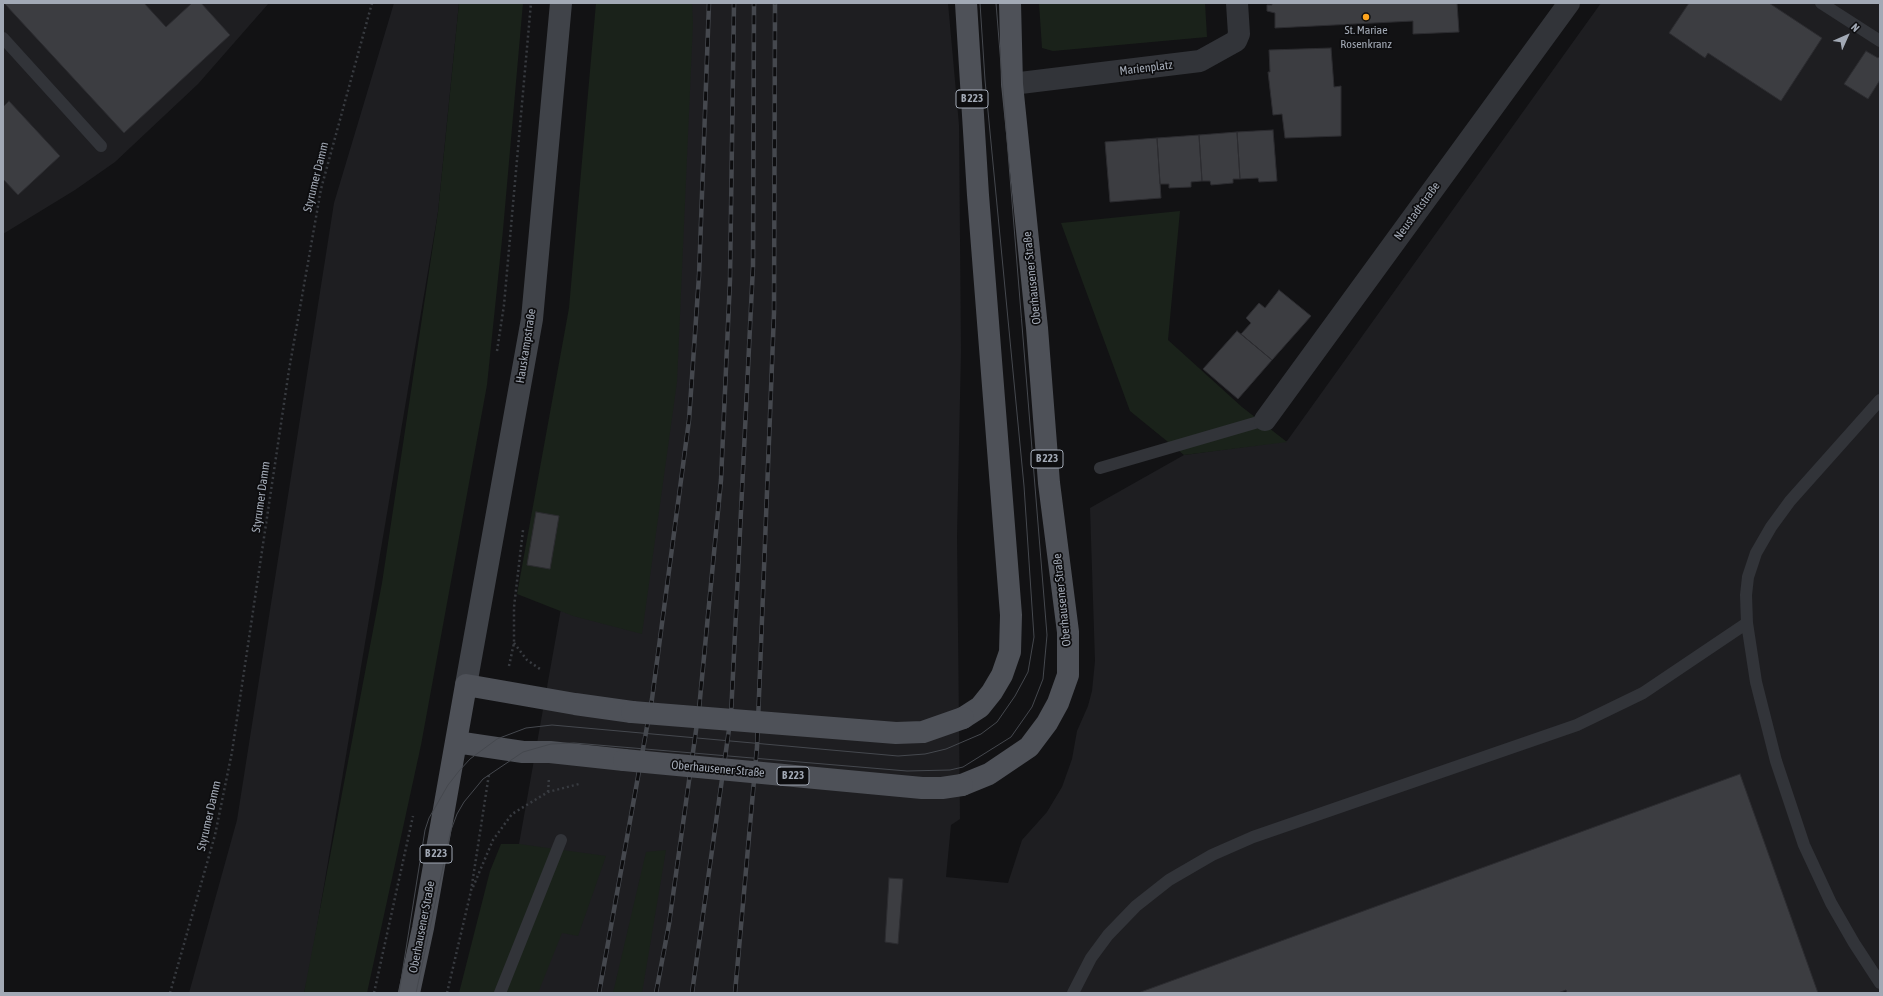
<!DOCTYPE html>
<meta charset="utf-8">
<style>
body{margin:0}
#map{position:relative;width:1883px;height:996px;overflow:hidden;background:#121214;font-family:"Asap Condensed",sans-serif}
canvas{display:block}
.frame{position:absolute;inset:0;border:4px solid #a2a9b5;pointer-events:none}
.north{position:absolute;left:1827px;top:16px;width:40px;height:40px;-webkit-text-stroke:3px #0d0d0f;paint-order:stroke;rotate:45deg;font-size:11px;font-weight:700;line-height:16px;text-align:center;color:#a2a9b5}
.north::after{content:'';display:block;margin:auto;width:14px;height:18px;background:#a2a9b5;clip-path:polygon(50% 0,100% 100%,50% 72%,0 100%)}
</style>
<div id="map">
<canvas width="1883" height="996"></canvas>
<div class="frame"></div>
<div class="north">N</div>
</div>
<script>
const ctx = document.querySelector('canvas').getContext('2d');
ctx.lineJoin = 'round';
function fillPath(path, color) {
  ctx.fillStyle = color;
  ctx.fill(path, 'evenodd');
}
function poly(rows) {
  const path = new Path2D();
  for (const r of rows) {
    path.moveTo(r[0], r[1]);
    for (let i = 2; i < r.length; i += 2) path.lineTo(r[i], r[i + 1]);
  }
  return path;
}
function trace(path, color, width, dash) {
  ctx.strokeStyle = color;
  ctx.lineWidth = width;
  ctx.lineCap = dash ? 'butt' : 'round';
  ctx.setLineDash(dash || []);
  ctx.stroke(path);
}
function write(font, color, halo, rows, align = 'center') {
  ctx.font = font + ' "Asap Condensed",sans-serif';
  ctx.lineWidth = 3.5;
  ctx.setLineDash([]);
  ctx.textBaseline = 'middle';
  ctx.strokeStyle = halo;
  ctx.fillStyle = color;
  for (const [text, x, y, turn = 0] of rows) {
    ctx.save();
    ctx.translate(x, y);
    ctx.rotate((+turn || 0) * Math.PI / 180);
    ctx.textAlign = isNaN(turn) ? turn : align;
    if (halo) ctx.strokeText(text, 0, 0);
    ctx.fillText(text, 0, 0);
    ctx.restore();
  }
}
fillPath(poly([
 [3,3,269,3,198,84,115,162,75,190,3,234],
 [394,3,459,3,438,212,309,974,304,993,189,993,237,820,334,203],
 [642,3,948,3,959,125,961,352,957,536,960,819,951,825,946,877,1008,883,1022,840,1047,812,1062,787,1072,759,1077,731,1088,706,1092,691,1095,661,1090,508,1184,455,1287,441,1601,3,1880,3,1880,993,476,993,519,844,618,289]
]), '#1e1e21');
fillPath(poly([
 [459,3,523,3,503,230,487,385,421,745,367,993,304,993,382,583,438,212],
 [596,3,692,3,693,23,677,382,642,634,573,616,517,594,569,308],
 [1039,3,1205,3,1207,37,1053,51,1042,48],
 [1180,211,1168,340,1242,407,1287,442,1184,455,1130,411,1061,223],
 [501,844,519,844,606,856,578,936,562,933,538,993,459,993,490,871],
 [666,850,642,993,613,993,646,852]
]), '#1a221a');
const building = poly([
 [4,3,144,3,166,27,192,3,201,3,230,35,124,133,4,3],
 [1272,3,1457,3,1459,32,1413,34,1413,21,1275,28,1275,13,1267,11,1267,5,1272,5,1272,3],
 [1689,3,1769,3,1822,38,1781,101,1708,53,1705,58,1669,33,1689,3],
 [1331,48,1334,87,1341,86,1341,136,1285,138,1282,114,1273,115,1268,72,1270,72,1269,50,1331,48],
 [1866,51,1878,58,1880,56,1880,80,1868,99,1844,84,1866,51],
 [9,101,60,156,18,195,3,179,3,107,9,101],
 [1273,130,1277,181,1259,182,1258,178,1240,179,1237,132,1273,130],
 [1237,132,1240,179,1233,179,1233,183,1211,185,1210,181,1202,181,1199,135,1237,132],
 [1199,135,1202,181,1191,182,1191,187,1169,188,1169,184,1160,184,1157,138,1199,135],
 [1157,138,1161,198,1110,202,1105,142,1157,138],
 [1279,290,1311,316,1272,360,1241,334,1251,323,1246,318,1259,303,1265,308,1279,290],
 [1237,331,1272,360,1238,399,1203,369,1237,331],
 [536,512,559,516,550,569,527,565,536,512],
 [1740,774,1818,993,1567,993,1566,990,1558,993,1138,993,1740,774],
 [889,878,903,879,898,944,885,942,889,878]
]);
fillPath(building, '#3c3d41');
trace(building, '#2c2c30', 1);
trace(poly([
 [497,351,504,305,531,3],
 [514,643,527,660,540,669],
 [509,666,514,643,514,607,523,530],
 [548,792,549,778],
 [473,887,493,840,512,814,548,792,579,784],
 [170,993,215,835,232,752,289,370,321,189,372,3],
 [374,993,413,816],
 [447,993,471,891,489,774]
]), '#383b40', 2.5, [2, 3]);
trace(poly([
 [1821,3,1880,41],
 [3,38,101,146],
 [1880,400,1790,501,1771,527,1756,553,1748,577,1746,595,1747,623,1756,682,1776,761,1804,845,1831,903,1854,943,1880,983],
 [1100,468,1265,420],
 [500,993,561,840],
 [1073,993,1091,958,1108,935,1136,906,1169,880,1212,855,1253,837,1577,725,1643,693,1747,623]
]), '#323439', 12);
trace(poly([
 [1012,84,1200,61,1236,41,1239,34,1237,3],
 [1265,420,1569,3]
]), '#323439', 22);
trace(poly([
 [466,685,532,319,561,3]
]), '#404349', 22);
trace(poly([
 [963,718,980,707,992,692,1002,675,1010,652,1011,615,978,195,966,3],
 [456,742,523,752,550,752,624,760],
 [962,785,989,774,1029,747,1047,723,1058,703,1068,675,1068,632,1049,483,1037,328,1012,84,1010,3],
 [409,993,423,928,466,685,575,704,632,712]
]), '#4e5158', 22);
trace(poly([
 [399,993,425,830,429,818,448,785,459,771,470,759,497,739,526,728,552,725,898,756,925,754,946,749,981,734,997,722,1015,696,1028,672,1034,637,1024,486,985,80,980,3],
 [416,993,451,830,457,814,464,802,483,779,523,752,551,744,574,743,907,771,950,770,963,767,1011,737,1032,707,1043,679,1047,635,996,3]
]), '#45484e', 1);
const rail = poly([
 [599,993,652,699,689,420,699,276,709,3],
 [656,993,669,924,699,709,721,480,730,280,734,3],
 [692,993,731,715,753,266,754,3],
 [735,993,757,747,774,313,775,3]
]);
trace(rail, '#45484e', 4.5);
trace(rail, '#0d0d0f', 3, [9]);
trace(poly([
 [632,712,896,733,923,732,963,718],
 [624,760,922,788,942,788,962,785]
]), '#4e5158', 22);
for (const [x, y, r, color] of [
 [1366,17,4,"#ffa51e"]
]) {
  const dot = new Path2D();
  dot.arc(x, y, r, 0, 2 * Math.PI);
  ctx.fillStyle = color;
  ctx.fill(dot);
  trace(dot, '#0d0d0f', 1.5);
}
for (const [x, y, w] of [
 [972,99,32],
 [1047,459,32],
 [793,776,32],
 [436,854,32]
]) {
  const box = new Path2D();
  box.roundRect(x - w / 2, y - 9, w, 18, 3);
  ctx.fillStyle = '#0d0d0f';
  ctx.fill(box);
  trace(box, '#a2a9b5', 1);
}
write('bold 11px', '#a2a9b5', null, [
 ["B 223",972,99],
 ["B 223",1047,459],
 ["B 223",793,776],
 ["B 223",436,854]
]);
write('12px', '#a2a9b5', '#0d0d0f', [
 ["St. Mariae",1366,30],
 ["Rosenkranz",1366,44]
]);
write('12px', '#a2a9b5', '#0d0d0f', [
 ["Marienplatz",1146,68,-7],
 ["Styrumer Damm",316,177,-76],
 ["Neustadtstraße",1417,211,-54],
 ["Oberhausener Straße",1032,278,-96],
 ["Hauskampstraße",526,346,-81],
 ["Styrumer Damm",261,497,-82],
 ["Oberhausener Straße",1062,600,-96],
 ["Oberhausener Straße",718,769,5],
 ["Styrumer Damm",209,816,-77],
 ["Oberhausener Straße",422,927,-79]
]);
</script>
